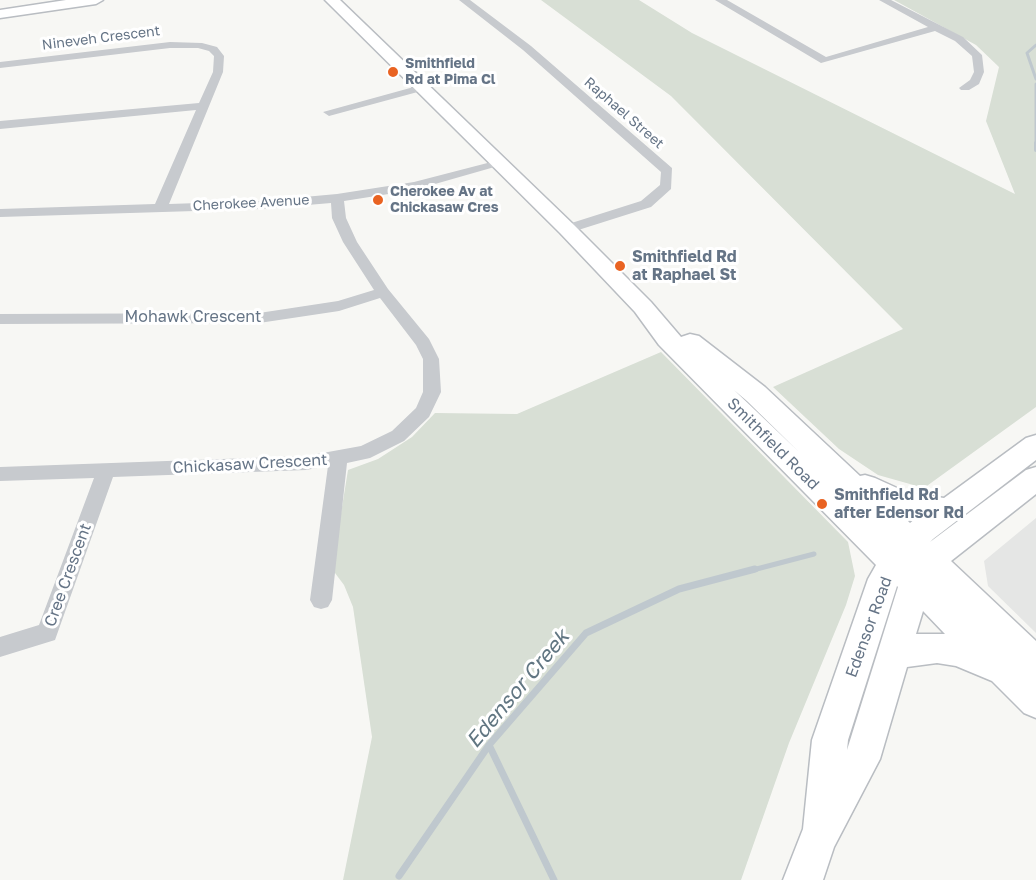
<!DOCTYPE html>
<style>
body{margin:0}
canvas{display:block;background:#f7f7f4}
</style>
<canvas width="1036" height="880"></canvas>
<script>
const ctx = document.querySelector('canvas').getContext('2d');
ctx.lineJoin = 'round';
function fillPath(path, color) {
  ctx.fillStyle = color;
  ctx.fill(path, 'evenodd');
}
function poly(rows) {
  const path = new Path2D();
  for (const r of rows) {
    path.moveTo(r[0], r[1]);
    for (let i = 2; i < r.length; i += 2) path.lineTo(r[i], r[i + 1]);
  }
  return path;
}
function trace(path, color, width, dash) {
  ctx.strokeStyle = color;
  ctx.lineWidth = width;
  ctx.lineCap = dash ? 'butt' : 'round';
  ctx.setLineDash(dash || []);
  ctx.stroke(path);
}
function write(font, color, halo, rows, align = 'center') {
  ctx.font = font + ' "Golos Text",sans-serif';
  ctx.lineWidth = 6;
  ctx.setLineDash([]);
  ctx.textBaseline = 'middle';
  ctx.strokeStyle = halo;
  ctx.fillStyle = color;
  for (const [text, x, y, turn = 0] of rows) {
    ctx.save();
    ctx.translate(x, y);
    ctx.rotate((+turn || 0) * Math.PI / 180);
    ctx.textAlign = isNaN(turn) ? turn : align;
    if (halo) ctx.strokeText(text, 0, 0);
    ctx.fillText(text, 0, 0);
    ctx.restore();
  }
}
fillPath(poly([
 [1036,518,1036,633,988,586,984,561]
]), '#e5e6e5');
fillPath(poly([
 [541,0,639,0,692,33,1015,194,986,121,999,67,976,45,894,0,1036,0,1036,407,924,488,878,475,839,449,773,387,903,329,671,96],
 [661,352,848,542,855,576,846,605,789,743,741,880,343,880,372,737,353,607,344,585,332,569,348,470,378,459,412,437,435,413,517,414]
]), '#d8dfd5');
trace(poly([
 [1036,45,1027,53,1036,79],
 [1036,84,1036,145]
]), '#bfc8ce', 3);
trace(poly([
 [1036,143,1036,150]
]), '#bfc8ce', 4);
trace(poly([
 [749,571,814,554]
]), '#bfc8ce', 5);
trace(poly([
 [489,745,554,880],
 [399,876,489,745,586,633,679,589,755,569]
]), '#bfc8ce', 7);
const secondary = poly([
 [66,0,103,0,96,4,0,18,0,10,66,0],
 [325,0,340,0,574,225,651,302,681,337,690,334,699,336,765,387,860,476,865,475,875,478,908,493,944,498,1026,438,1036,435,1036,460,933,539,930,542,1026,470,1036,467,1036,494,951,561,1036,641,1036,718,1024,713,992,681,956,666,937,663,907,667,880,759,834,847,823,880,783,880,803,829,812,740,868,579,876,565,659,345,635,312,560,233,325,0],
 [734,390,747,401,799,452,734,390],
 [901,514,902,515,916,518,910,523,901,514],
 [897,586,898,587,847,750,848,740,897,586],
 [923,611,945,634,916,634,923,611]
]);
trace(secondary, '#b9bdc2', 3);
fillPath(poly([
 [459,0,470,0,531,46,672,168,671,189,651,207,572,232,562,232,562,226,641,201,660,185,661,172,523,50,459,0],
 [715,0,727,0,826,57,928,27,879,0,891,0,963,37,982,55,984,72,979,84,969,90,961,90,959,88,970,80,974,72,972,56,955,41,935,31,821,63,715,0],
 [170,42,202,43,217,47,224,56,223,72,169,204,260,201,337,194,414,182,499,160,505,164,414,190,344,201,346,218,357,242,388,289,429,339,439,359,441,392,429,417,404,441,370,458,347,463,332,600,328,607,321,609,314,607,310,600,328,466,306,470,113,477,55,640,0,657,0,637,39,625,94,478,0,481,0,467,306,456,361,446,392,431,416,408,423,392,423,359,416,345,380,298,339,311,259,323,0,324,0,314,259,313,338,301,374,290,343,242,332,218,331,203,260,209,0,217,0,209,155,204,196,110,0,129,0,121,199,103,213,72,214,56,209,51,198,48,170,48,0,68,0,62,170,42],
 [421,85,425,86,425,90,329,116,323,112,421,85]
]), '#c7cace');
fillPath(secondary, '#fff');
for (const [x, y, r, color] of [
 [393,72,6,"#e96322"],
 [378,200,6,"#e96322"],
 [620,266,6,"#e96322"],
 [822,504,6,"#e96322"]
]) {
  const dot = new Path2D();
  dot.arc(x, y, r, 0, 2 * Math.PI);
  ctx.fillStyle = color;
  ctx.fill(dot);
  trace(dot, '#fff', 2);
}
write('14px', '#657486', '#fff', [
 ["Nineveh Crescent",101,38,-7],
 ["Raphael Street",624,113,41],
 ["Cherokee Avenue",251,203,-3]
]);
write('bold 14px', '#657486', '#fff', [
 ["Smithfield",405,64],
 ["Rd at Pima Cl",405,80],
 ["Cherokee Av at",390,192],
 ["Chickasaw Cres",390,208]
], 'left');
write('bold 16px', '#657486', '#fff', [
 ["Smithfield Rd",632,257],
 ["at Raphael St",632,275],
 ["Smithfield Rd",834,495],
 ["after Edensor Rd",834,513]
], 'left');
write('16px', '#657486', '#fff', [
 ["Mohawk Crescent",193,317],
 ["Smithfield Road",773,444,45],
 ["Chickasaw Crescent",250,464,-3],
 ["Cree Crescent",68,575,-70],
 ["Edensor Road",869,627,-70]
]);
write('italic 21px', '#617682', '#fff', [
 ["Edensor Creek",518,689,-50]
]);
</script>
